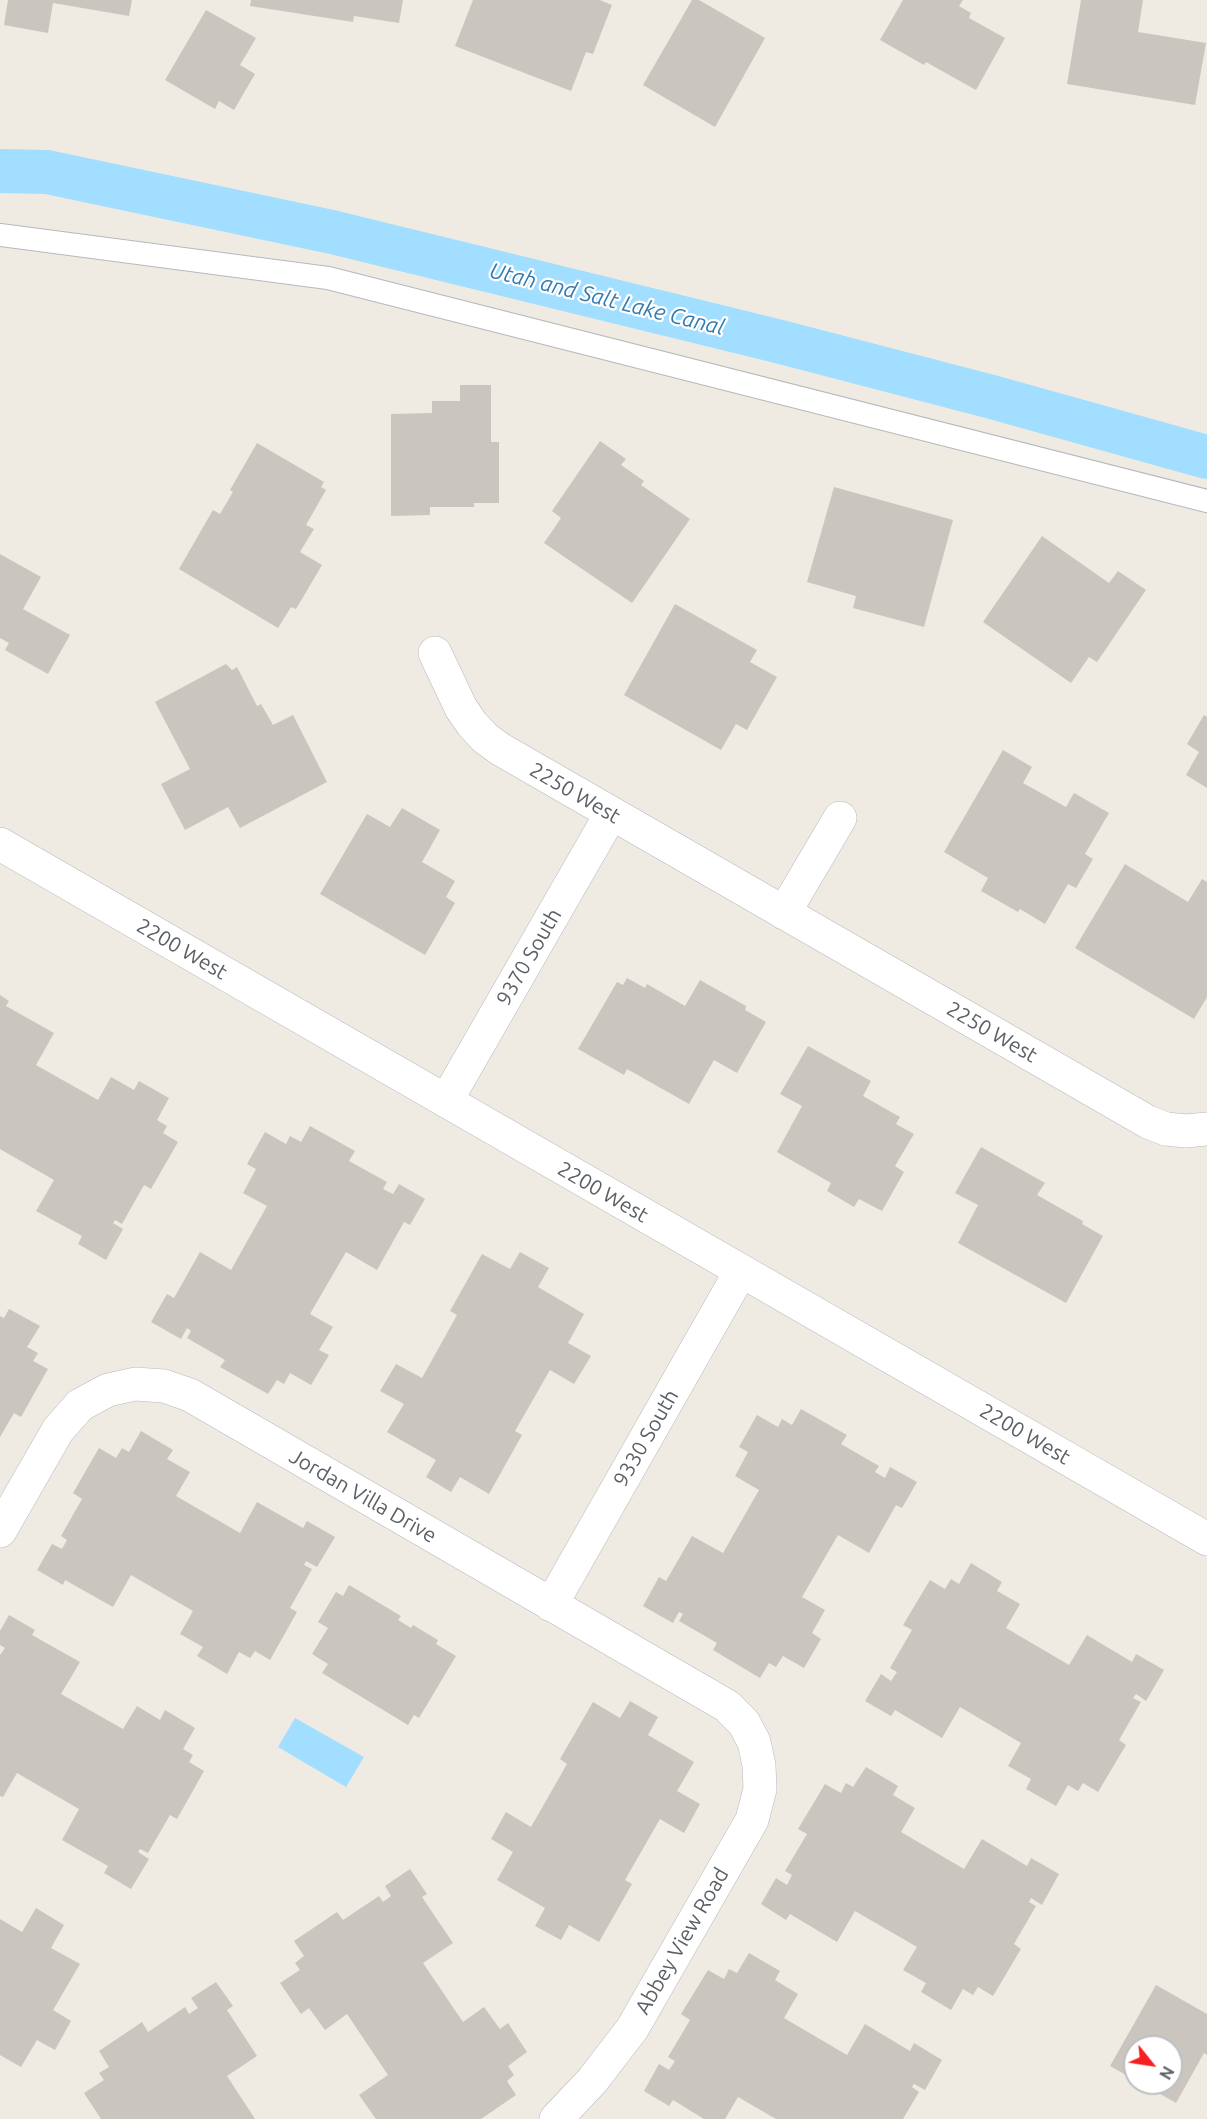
<!DOCTYPE html>
<style>
body{margin:0}
#map{position:relative;width:1207px;height:2119px;overflow:hidden;background:#efebe2;font-family:Ubuntu,sans-serif}
canvas{display:block}
.north{position:absolute;left:1123px;top:2035px;width:60px;height:60px;box-sizing:border-box;background:#fff;border:2px solid #bdbfc1;border-radius:50%;rotate:120deg;font-size:16px;font-weight:700;line-height:24px;text-align:center;color:#5b6065}
.north::after{content:'';display:block;margin:auto;width:21px;height:27px;background:#f81f20;clip-path:polygon(50% 0,100% 100%,50% 72%,0 100%)}
</style>
<div id="map">
<canvas width="1207" height="2119"></canvas>
<div class="north">N</div>
</div>
<script>
const ctx = document.querySelector('canvas').getContext('2d');
ctx.lineJoin = 'round';
function fillPath(path, color) {
  ctx.fillStyle = color;
  ctx.fill(path, 'evenodd');
}
function poly(rows) {
  const path = new Path2D();
  for (const r of rows) {
    path.moveTo(r[0], r[1]);
    for (let i = 2; i < r.length; i += 2) path.lineTo(r[i], r[i + 1]);
  }
  return path;
}
function trace(path, color, width, dash) {
  ctx.strokeStyle = color;
  ctx.lineWidth = width;
  ctx.lineCap = dash ? 'butt' : 'round';
  ctx.setLineDash(dash || []);
  ctx.stroke(path);
}
function write(font, color, halo, rows, align = 'center') {
  ctx.font = font + ' Ubuntu,sans-serif';
  ctx.lineWidth = 4.5;
  ctx.setLineDash([]);
  ctx.textBaseline = 'middle';
  ctx.strokeStyle = halo;
  ctx.fillStyle = color;
  for (const [text, x, y, turn = 0] of rows) {
    ctx.save();
    ctx.translate(x, y);
    ctx.rotate((+turn || 0) * Math.PI / 180);
    ctx.textAlign = isNaN(turn) ? turn : align;
    if (halo) ctx.strokeText(text, 0, 0);
    ctx.fillText(text, 0, 0);
    ctx.restore();
  }
}
fillPath(poly([
 [295,1718,364,1757,346,1787,278,1747]
]), '#a2deff');
trace(poly([
 [0,171,47,172,332,232,777,341,992,397,1207,457]
]), '#a2deff', 44);
fillPath(poly([
 [8,0,132,0,129,16,53,3,48,33,4,25],
 [251,0,403,0,399,23,354,16,353,22,250,6],
 [473,0,600,0,612,5,593,54,586,52,571,91,455,46],
 [692,0,699,0,765,38,715,127,643,85],
 [903,0,963,0,959,6,971,13,969,18,1005,38,976,90,926,62,924,65,880,40],
 [1081,0,1143,0,1138,32,1206,43,1195,105,1067,84],
 [206,10,256,38,240,65,255,74,234,110,219,101,215,109,165,80],
 [460,385,491,385,491,442,499,442,499,503,474,503,474,507,430,507,430,515,391,516,391,414,432,413,432,401,460,401],
 [600,441,626,459,621,465,644,481,641,485,690,519,632,603,544,543,561,518,552,511],
 [257,443,324,482,321,487,326,490,306,525,314,529,300,552,322,565,296,609,291,607,278,628,179,569,213,510,220,514,233,492,230,490],
 [834,487,953,520,924,627,853,608,856,596,807,582],
 [1042,536,1109,583,1118,571,1146,590,1097,662,1089,657,1071,683,983,622],
 [0,554,41,577,23,609,70,635,48,674,5,650,9,643,0,638],
 [675,604,757,650,750,662,777,677,747,730,736,724,721,750,624,695],
 [226,664,232,670,237,667,257,706,261,704,273,725,293,715,327,782,240,828,228,807,185,830,161,784,190,769,155,702],
 [1204,715,1207,717,1207,788,1186,775,1199,752,1187,744],
 [1003,750,1032,767,1023,783,1066,807,1074,793,1109,813,1085,854,1093,859,1076,888,1068,884,1045,924,1020,909,1018,912,981,891,988,878,944,852],
 [402,808,440,830,422,862,455,881,446,897,455,903,425,955,320,894,367,814,390,827],
 [1125,864,1188,902,1202,879,1207,882,1207,997,1194,1019,1075,948],
 [627,978,645,988,647,984,685,1006,700,980,746,1006,745,1010,766,1022,737,1073,714,1060,689,1104,627,1069,624,1075,578,1049,617,982,623,985],
 [0,995,9,1001,6,1006,54,1033,36,1065,98,1100,111,1077,134,1090,139,1081,169,1098,157,1120,167,1126,163,1133,178,1142,151,1189,144,1185,122,1224,115,1220,113,1223,123,1229,106,1260,78,1244,82,1236,36,1211,54,1180,0,1149],
 [808,1046,871,1081,863,1096,900,1117,896,1124,914,1134,895,1166,904,1172,882,1211,859,1199,854,1207,827,1191,831,1183,777,1152,802,1106,780,1094],
 [310,1126,355,1151,349,1161,387,1182,383,1189,393,1194,399,1184,425,1199,410,1225,404,1222,377,1270,346,1252,310,1314,333,1327,319,1350,329,1355,311,1385,290,1373,284,1384,277,1380,268,1394,220,1367,225,1360,187,1338,191,1331,187,1328,181,1339,151,1322,167,1294,174,1298,200,1252,231,1270,267,1206,243,1193,256,1169,247,1164,265,1132,286,1144,290,1136,301,1142],
 [981,1147,1045,1183,1037,1195,1083,1221,1082,1224,1103,1236,1066,1303,958,1243,978,1205,955,1193],
 [520,1252,549,1268,538,1287,584,1314,568,1343,591,1356,574,1384,550,1370,515,1431,522,1435,489,1494,460,1477,451,1492,426,1477,436,1460,387,1432,404,1404,380,1391,396,1364,422,1378,457,1315,450,1311,482,1254,510,1269],
 [9,1309,40,1326,27,1347,38,1353,33,1361,48,1369,21,1417,14,1413,0,1437,0,1316,4,1318],
 [801,1409,847,1435,841,1444,879,1466,875,1472,885,1478,890,1467,917,1482,902,1508,896,1505,869,1553,838,1535,802,1597,825,1610,812,1633,821,1639,804,1668,783,1656,776,1667,769,1663,760,1678,713,1650,717,1643,679,1621,683,1614,679,1612,673,1623,643,1606,659,1577,666,1581,692,1536,723,1553,759,1490,735,1476,748,1452,739,1447,757,1415,778,1427,782,1419,792,1425],
 [141,1431,173,1450,167,1459,190,1472,176,1496,240,1533,257,1502,303,1528,307,1521,335,1537,317,1567,306,1561,304,1565,312,1569,290,1608,297,1612,270,1660,255,1651,250,1658,239,1652,227,1674,197,1656,203,1647,180,1634,193,1611,131,1575,113,1607,65,1580,63,1585,37,1570,52,1544,62,1549,67,1540,61,1536,82,1499,73,1493,99,1448,116,1458,122,1448,129,1452],
 [971,1563,1002,1582,997,1591,1020,1604,1006,1628,1069,1665,1087,1635,1132,1662,1136,1654,1164,1670,1146,1701,1136,1694,1133,1698,1141,1702,1119,1740,1126,1745,1098,1792,1083,1783,1078,1791,1068,1785,1056,1806,1026,1789,1031,1779,1008,1766,1021,1743,960,1707,942,1738,895,1710,891,1716,865,1701,881,1674,891,1681,897,1672,890,1668,912,1630,903,1625,930,1580,945,1589,951,1579,959,1584],
 [349,1585,401,1616,398,1620,411,1628,413,1625,438,1640,436,1644,456,1656,419,1718,414,1715,408,1725,322,1673,328,1664,312,1654,328,1628,318,1622,336,1592,343,1596],
 [9,1615,35,1630,32,1635,80,1662,61,1694,123,1729,137,1706,160,1720,165,1710,195,1728,183,1749,193,1755,189,1762,204,1771,177,1819,170,1815,148,1853,140,1849,138,1852,149,1859,131,1889,104,1873,108,1866,62,1840,79,1809,17,1773,3,1797,0,1796,0,1655,5,1648,0,1645,0,1631],
 [630,1701,658,1717,648,1735,694,1762,677,1791,700,1804,684,1833,660,1819,625,1880,632,1884,599,1942,569,1925,561,1940,535,1926,545,1908,497,1880,513,1852,491,1839,506,1812,531,1827,567,1764,560,1759,593,1702,620,1718],
 [866,1767,898,1786,893,1795,915,1808,901,1832,964,1869,982,1839,1027,1866,1031,1858,1059,1874,1042,1905,1031,1898,1029,1902,1036,1906,1014,1944,1021,1949,993,1996,978,1987,973,1995,963,1989,951,2010,921,1992,926,1983,903,1970,917,1947,855,1911,837,1942,790,1914,786,1920,761,1904,776,1878,787,1885,792,1875,785,1871,807,1834,798,1829,825,1784,841,1793,846,1783,853,1787],
 [410,1869,427,1894,422,1897,453,1943,423,1963,463,2022,484,2007,500,2029,508,2023,527,2052,508,2066,514,2075,507,2081,516,2095,481,2119,376,2119,359,2095,388,2075,347,2014,325,2030,309,2008,301,2014,280,1983,300,1970,295,1963,304,1956,294,1941,337,1912,343,1920,379,1896,383,1902,391,1896,385,1886],
 [36,1908,64,1925,51,1948,80,1964,53,2010,71,2021,55,2050,37,2040,21,2067,0,2055,0,1919,22,1932],
 [749,1953,780,1971,775,1980,798,1994,784,2018,847,2055,865,2024,910,2051,914,2043,942,2060,925,2090,914,2084,912,2087,919,2092,903,2119,776,2119,738,2097,725,2119,704,2119,673,2100,669,2106,644,2091,659,2064,669,2070,675,2061,668,2057,690,2020,681,2014,708,1970,724,1979,729,1969,737,1973],
 [216,1982,233,2006,227,2010,257,2056,227,2076,255,2119,101,2119,84,2093,104,2080,99,2073,109,2067,99,2051,142,2022,148,2032,185,2007,189,2014,198,2008,191,1998],
 [1156,1985,1207,2014,1207,2055,1204,2053,1176,2103,1141,2083,1171,2083,1171,2047,1135,2047,1135,2080,1110,2066]
]), '#cac5bf');
const lane = poly([
 [0,235,328,278,1207,501]
]);
const street = poly([
 [435,653,461,708,472,724,485,738,500,749,1148,1122,1166,1129,1186,1131,1207,1129],
 [784,913,840,818],
 [446,1101,611,814],
 [0,1531,58,1430,80,1405,108,1390,135,1384,164,1386,190,1395,727,1706,744,1723,754,1742,759,1765,760,1789,752,1820,632,2029,592,2081,556,2119],
 [551,1605,741,1271]
]);
const secondary = poly([
 [0,844,1207,1539]
]);
trace(lane, '#b5b9be', 24);
trace(street, '#b5b9be', 34);
trace(secondary, '#b4b9be', 34);
trace(lane, '#fff', 22);
trace(street, '#fff', 33);
trace(secondary, '#fff', 33);
write('21px', '#5b6065', '#fff', [
 ["2250 West",575,793,30],
 ["2200 West",182,949,30],
 ["9370 South",529,957,-60],
 ["2250 West",992,1032,30],
 ["2200 West",603,1192,30],
 ["2200 West",1025,1434,30],
 ["9330 South",646,1438,-60],
 ["Jordan Villa Drive",363,1496,30],
 ["Abbey View Road",682,1941,-60]
]);
write('italic 22px', '#347bb1', '#fff', [
 ["Utah and Salt Lake Canal",607,299,14]
]);
</script>
